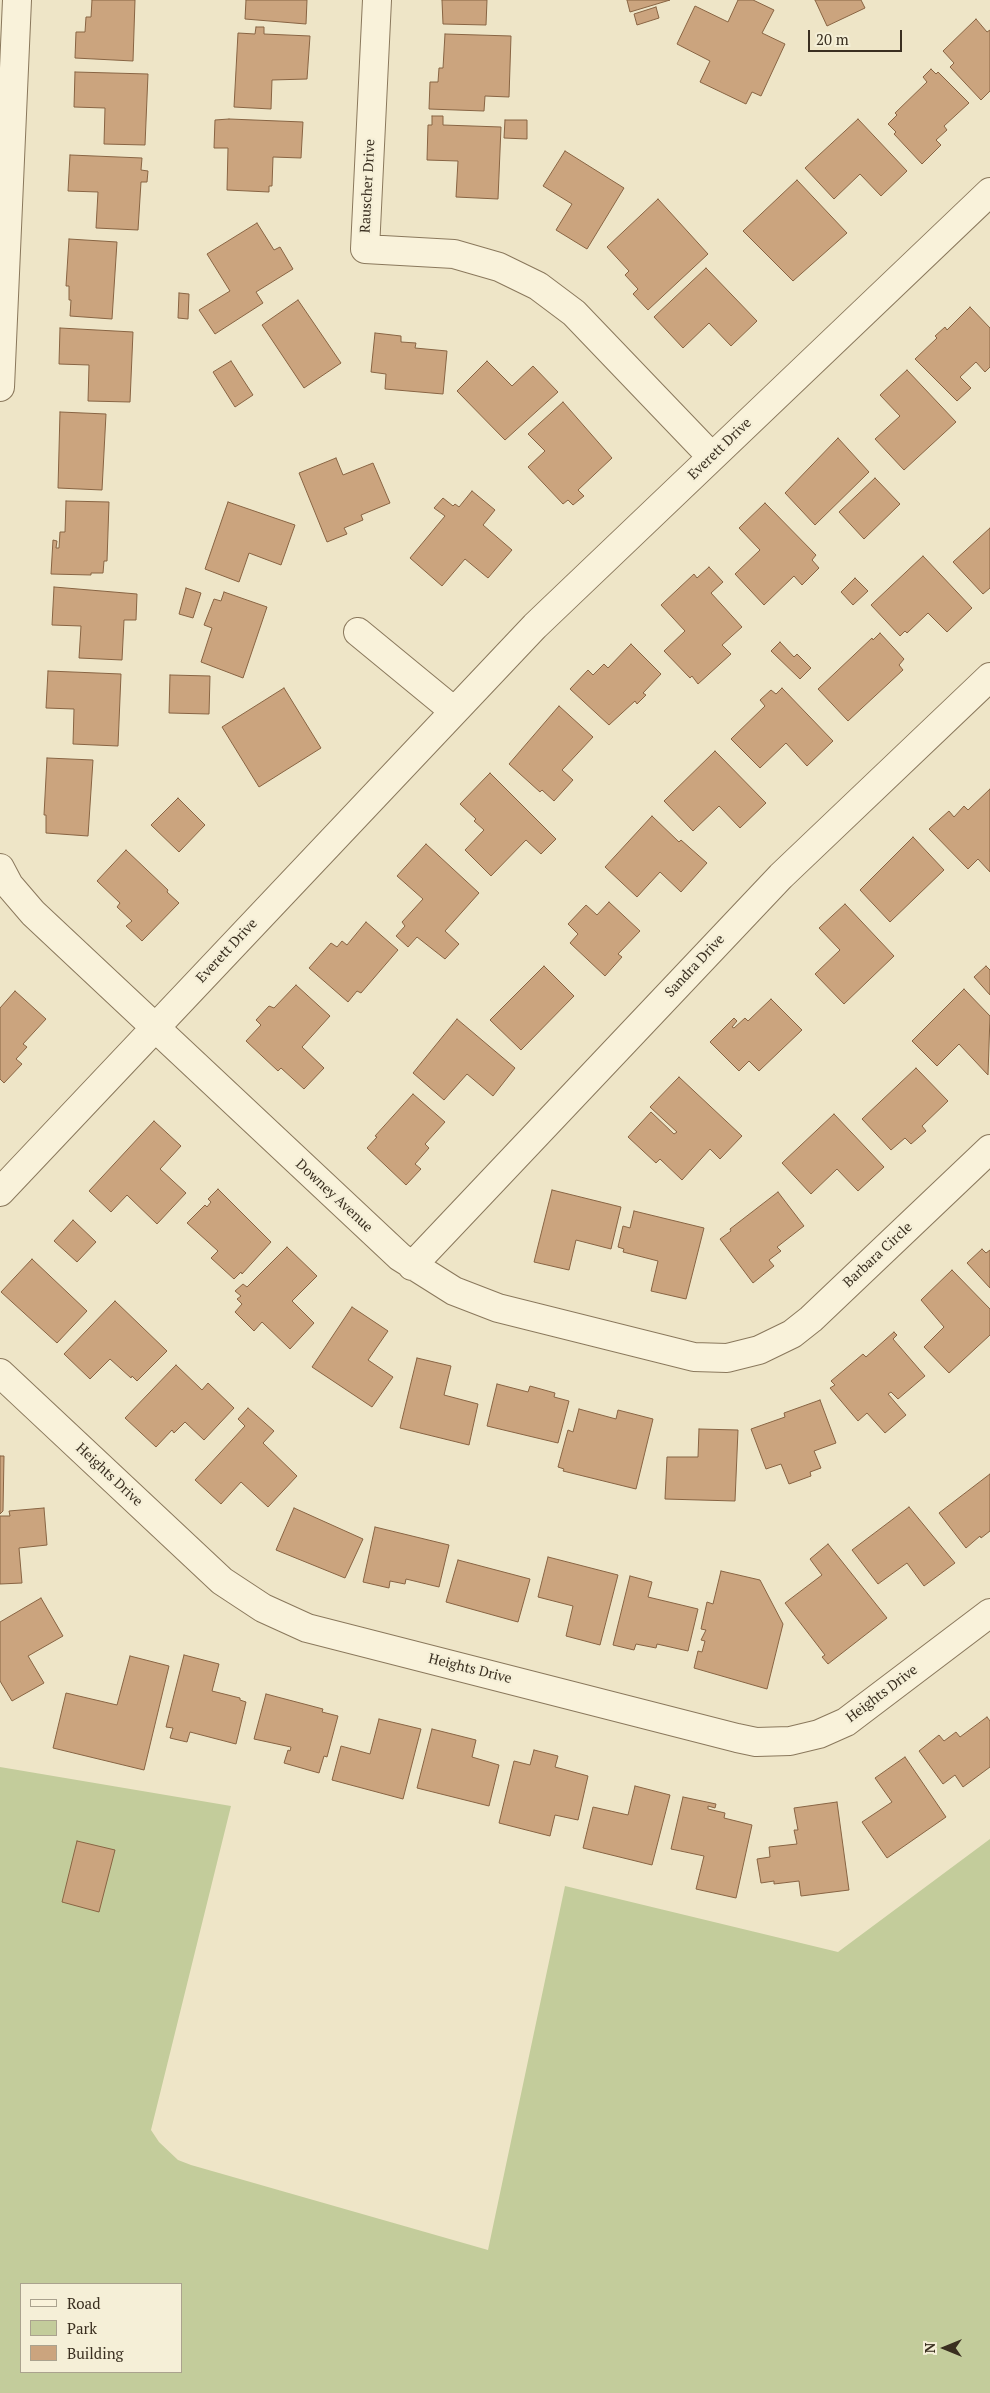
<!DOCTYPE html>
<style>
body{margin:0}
#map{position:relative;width:990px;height:2393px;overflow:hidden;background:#eee5c7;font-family:"PT Serif",serif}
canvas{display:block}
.legend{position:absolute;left:20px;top:2283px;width:162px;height:90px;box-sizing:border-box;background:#f5efd7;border:1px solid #aaa28e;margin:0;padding:6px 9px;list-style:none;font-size:15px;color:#3a2f20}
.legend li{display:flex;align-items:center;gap:10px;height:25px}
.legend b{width:25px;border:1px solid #aaa28e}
.north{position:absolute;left:920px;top:2323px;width:50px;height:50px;-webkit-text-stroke:4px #f5efd7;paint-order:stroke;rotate:270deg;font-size:14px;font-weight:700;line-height:20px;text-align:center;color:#3a2f20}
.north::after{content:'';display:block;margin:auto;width:18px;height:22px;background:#3a2f20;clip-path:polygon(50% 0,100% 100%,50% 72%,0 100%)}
.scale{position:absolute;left:808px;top:30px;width:94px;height:22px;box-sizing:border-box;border:2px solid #3a2f20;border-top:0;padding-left:6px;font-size:15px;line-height:18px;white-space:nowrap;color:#3a2f20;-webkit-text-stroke:4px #f5efd7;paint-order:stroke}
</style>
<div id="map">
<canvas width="990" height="2393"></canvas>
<ul class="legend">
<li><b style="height:6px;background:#f9f2da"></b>Road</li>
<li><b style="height:14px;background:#c3cc9b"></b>Park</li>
<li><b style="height:14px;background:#cba47e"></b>Building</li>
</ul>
<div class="north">N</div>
<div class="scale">20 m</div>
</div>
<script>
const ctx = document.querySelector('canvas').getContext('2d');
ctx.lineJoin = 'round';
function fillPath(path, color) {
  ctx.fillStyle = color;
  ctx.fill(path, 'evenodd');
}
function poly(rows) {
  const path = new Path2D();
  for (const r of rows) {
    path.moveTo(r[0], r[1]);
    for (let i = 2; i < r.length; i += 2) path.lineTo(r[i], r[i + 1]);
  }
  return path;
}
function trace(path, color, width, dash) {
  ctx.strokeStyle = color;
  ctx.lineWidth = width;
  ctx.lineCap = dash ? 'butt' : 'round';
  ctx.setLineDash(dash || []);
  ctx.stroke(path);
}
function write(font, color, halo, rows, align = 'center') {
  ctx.font = font + ' "PT Serif",serif';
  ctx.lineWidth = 4.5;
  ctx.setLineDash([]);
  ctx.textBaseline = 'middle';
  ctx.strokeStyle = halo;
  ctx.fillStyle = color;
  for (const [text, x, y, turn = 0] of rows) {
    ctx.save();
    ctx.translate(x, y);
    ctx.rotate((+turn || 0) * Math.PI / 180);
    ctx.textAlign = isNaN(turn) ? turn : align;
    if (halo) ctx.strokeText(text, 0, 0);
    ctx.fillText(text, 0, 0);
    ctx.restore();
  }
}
fillPath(poly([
 [0,1767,231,1806,151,2130,159,2142,178,2160,191,2165,488,2250,565,1886,838,1952,990,1839,990,2393,0,2393],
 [21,2284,181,2284,181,2372,21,2372]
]), '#c3cc9b');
const building = poly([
 [92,0,135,0,133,61,75,58,76,32,85,32,86,17,91,17,92,0],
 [246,0,307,0,306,24,245,19,246,0],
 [442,0,487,0,486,25,443,24,442,0],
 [627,0,670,0,630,12,627,0],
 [738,0,753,0,774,10,762,33,785,44,761,96,752,92,746,104,700,82,710,61,677,44,695,6,728,22,738,0],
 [815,0,861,0,865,8,827,26,815,0],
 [656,7,659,18,637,25,634,14,656,7],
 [976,19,987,32,990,30,990,91,981,100,950,67,954,63,943,51,976,19],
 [256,27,264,27,264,34,310,36,307,79,272,80,271,109,234,107,238,33,255,34,256,27],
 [445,34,511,36,509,97,485,96,484,111,429,109,430,82,438,82,439,68,443,68,445,34],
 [931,69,936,74,938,72,969,103,944,126,947,130,936,140,941,145,922,164,894,134,896,132,888,124,897,115,895,113,927,82,923,77,931,69],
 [75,72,148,74,145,145,104,144,105,108,74,107,75,72],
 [432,116,443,116,443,125,501,127,498,199,456,197,458,161,427,160,428,125,432,125,432,116],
 [229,119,303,122,301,158,273,157,272,186,269,186,269,192,227,190,228,148,214,148,215,120,229,119],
 [858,119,907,171,881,196,860,174,834,199,805,168,858,119],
 [505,120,527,120,527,139,504,138,505,120],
 [565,151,624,188,587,249,556,230,572,204,543,186,565,151],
 [70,155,142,158,141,170,148,171,147,182,141,182,138,230,96,228,98,192,68,191,70,155],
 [797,180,847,233,793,281,743,231,797,180],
 [658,199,708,254,648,310,633,294,638,289,625,275,629,271,607,247,658,199],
 [257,223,274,250,280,247,293,269,256,292,263,303,215,334,199,310,230,291,207,254,257,223],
 [69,239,117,242,112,319,70,316,71,300,69,300,69,286,66,286,69,239],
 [706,268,757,321,731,346,709,323,683,348,654,317,706,268],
 [179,293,189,294,188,319,178,318,179,293],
 [298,300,341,363,304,388,262,325,298,300],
 [970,307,990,328,990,367,985,372,976,362,960,377,971,388,957,401,915,359,937,338,935,336,945,327,947,330,970,307],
 [60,328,133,332,130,402,88,401,89,365,59,364,60,328],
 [375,333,401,336,401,342,416,343,415,348,447,351,443,394,385,389,386,374,371,372,375,333],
 [231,361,253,395,235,407,213,372,231,361],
 [487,361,512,386,533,366,558,392,505,440,457,391,487,361],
 [907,370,956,422,904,470,875,439,900,416,880,395,907,370],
 [563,402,612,458,578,490,584,496,573,505,568,500,563,504,528,467,545,451,528,434,563,402],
 [60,412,106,414,102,490,58,488,60,412],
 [838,438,869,472,815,525,785,493,838,438],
 [336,458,343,475,373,463,390,503,361,515,363,520,344,528,347,534,327,542,299,473,336,458],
 [875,478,900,504,864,539,839,512,875,478],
 [472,491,495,510,483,525,512,550,488,578,465,559,442,586,410,558,445,516,434,508,443,498,453,506,455,504,459,507,472,491],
 [66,501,109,502,107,561,104,561,103,573,91,573,91,575,51,574,53,540,57,541,56,548,59,548,60,532,65,532,66,501],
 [228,502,295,525,281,565,249,553,239,582,205,569,228,502],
 [765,503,816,555,812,560,819,568,802,585,794,576,764,605,735,574,760,550,739,528,765,503],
 [990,528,990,588,983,594,953,562,990,528],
 [923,556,972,608,947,632,928,613,907,633,905,631,900,636,871,605,923,556],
 [709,567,723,582,711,593,742,627,722,645,731,654,698,684,692,676,690,678,664,651,685,631,661,605,694,574,697,578,709,567],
 [855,578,868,591,853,605,841,592,855,578],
 [54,587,137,594,136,620,124,620,122,660,79,658,81,626,52,625,54,587],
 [186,588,201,593,193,618,179,614,186,588],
 [224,592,267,607,243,678,201,662,212,628,204,625,214,599,221,601,224,592],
 [880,633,904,659,899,665,903,670,848,721,818,689,872,638,873,640,880,633],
 [780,642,794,657,797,654,811,668,800,679,771,651,780,642],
 [631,644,661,674,643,693,646,695,637,704,635,701,609,725,570,689,588,670,593,675,604,664,608,668,631,644],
 [48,671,121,674,118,746,73,744,74,709,46,708,48,671],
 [170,675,210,676,209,714,169,713,170,675],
 [284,688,321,748,259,787,222,727,284,688],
 [782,688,833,741,807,766,786,743,760,768,731,739,765,706,760,700,771,690,776,694,782,688],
 [559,706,593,737,562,770,573,780,554,801,542,790,540,792,509,764,559,706],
 [715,751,766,803,740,828,719,806,693,831,664,801,715,751],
 [47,758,93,760,88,836,46,833,46,815,44,815,47,758],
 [490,773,556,839,541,854,526,840,491,876,465,850,484,830,474,821,476,819,460,804,490,773],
 [990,789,990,872,978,859,968,869,929,829,949,811,954,817,964,806,968,810,990,789],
 [178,798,205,825,179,852,151,825,178,798],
 [652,816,679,842,681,840,707,863,681,892,660,872,637,897,605,867,652,816],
 [913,837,944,870,890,922,860,890,913,837],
 [426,844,479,893,445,931,459,944,445,959,417,937,408,947,396,936,405,926,402,922,423,899,397,876,426,844],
 [126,850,168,890,167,892,179,903,142,941,126,926,132,921,117,907,120,903,97,881,126,850],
 [609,902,640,931,618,954,622,957,605,976,570,943,578,934,568,924,586,905,597,915,609,902],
 [845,904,894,956,844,1004,815,974,840,950,819,928,845,904],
 [366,922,398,950,361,993,357,991,348,1002,309,968,331,943,337,947,342,941,347,945,366,922],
 [544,966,574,996,521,1050,490,1020,544,966],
 [986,966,990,970,990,995,974,977,986,966],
 [296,985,330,1016,302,1047,324,1068,304,1089,281,1068,278,1071,246,1041,261,1025,256,1020,269,1006,274,1008,296,985],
 [964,989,990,1016,988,1075,959,1044,937,1066,912,1041,964,989],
 [15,991,46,1019,23,1044,27,1047,16,1059,22,1064,4,1083,0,1079,0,1008,15,991],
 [771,999,802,1030,759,1071,749,1061,739,1071,710,1042,734,1018,737,1021,732,1027,734,1028,745,1018,748,1021,771,999],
 [457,1019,515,1068,493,1096,467,1074,444,1100,413,1073,457,1019],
 [916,1068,948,1101,922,1126,926,1131,911,1144,905,1138,891,1150,862,1119,916,1068],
 [679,1077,742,1136,720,1159,710,1149,682,1180,660,1159,656,1163,628,1137,651,1112,674,1134,677,1132,650,1107,679,1077],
 [413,1094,445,1122,425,1144,429,1148,415,1164,421,1169,406,1185,367,1148,377,1137,375,1136,413,1094],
 [834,1114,884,1167,858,1191,837,1169,811,1194,782,1163,834,1114],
 [154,1121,181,1146,160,1169,186,1193,157,1224,127,1195,111,1212,89,1191,154,1121],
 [218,1189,271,1242,242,1274,241,1272,234,1279,211,1258,218,1251,187,1223,205,1205,207,1207,211,1202,208,1199,218,1189],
 [552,1190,621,1207,611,1249,576,1240,569,1270,534,1262,552,1190],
 [778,1192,804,1226,777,1247,781,1251,769,1260,774,1266,753,1283,720,1239,731,1231,730,1229,778,1192],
 [634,1211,704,1228,686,1299,651,1291,658,1261,623,1252,624,1249,618,1247,623,1226,630,1228,634,1211],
 [73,1220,96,1242,77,1262,54,1241,73,1220],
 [287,1247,317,1276,292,1301,314,1323,290,1349,262,1322,254,1331,235,1312,242,1304,237,1299,241,1296,235,1291,243,1284,247,1287,287,1247],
 [982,1249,986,1253,990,1250,990,1288,967,1263,982,1249],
 [32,1259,87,1311,57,1343,1,1292,32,1259],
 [952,1270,990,1309,990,1335,949,1373,924,1347,944,1327,921,1300,952,1270],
 [115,1301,167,1351,137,1381,132,1376,131,1378,110,1359,90,1379,64,1354,115,1301],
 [352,1307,388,1331,368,1360,393,1377,372,1407,312,1367,352,1307],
 [894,1332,897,1335,893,1339,925,1376,898,1399,891,1392,888,1394,906,1415,885,1433,867,1413,858,1421,830,1388,835,1385,831,1381,863,1354,866,1357,894,1332],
 [417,1358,451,1366,444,1395,478,1404,469,1445,400,1428,417,1358],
 [176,1365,202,1390,208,1383,234,1408,204,1440,185,1422,174,1433,172,1430,156,1447,125,1418,176,1365],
 [497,1384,528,1392,530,1386,555,1393,554,1397,569,1401,558,1443,487,1426,497,1384],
 [820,1400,836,1443,814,1451,821,1468,810,1472,811,1476,789,1484,781,1464,766,1469,751,1429,785,1417,784,1413,820,1400],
 [248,1408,274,1431,263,1443,297,1476,268,1507,241,1482,221,1504,195,1480,245,1426,238,1419,248,1408],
 [579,1409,616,1419,618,1410,653,1419,636,1489,563,1471,564,1469,558,1467,568,1430,573,1432,579,1409],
 [699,1429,738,1430,735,1501,665,1499,667,1457,698,1457,699,1429],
 [0,1456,4,1456,3,1511,0,1514,0,1456],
 [990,1474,990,1531,981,1538,980,1536,966,1548,939,1513,990,1474],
 [909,1507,955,1563,924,1586,907,1563,878,1584,852,1550,909,1507],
 [44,1508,47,1545,19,1548,22,1583,0,1584,0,1516,10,1516,9,1511,44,1508],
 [294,1508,363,1539,345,1578,276,1550,294,1508],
 [375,1527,449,1545,439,1587,406,1579,405,1584,390,1581,389,1588,363,1582,375,1527],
 [828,1544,887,1618,828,1664,822,1657,825,1655,785,1603,822,1575,810,1559,828,1544],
 [548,1557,618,1575,600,1645,566,1636,573,1606,538,1597,548,1557],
 [458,1560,530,1579,518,1622,446,1602,458,1560],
 [721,1571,760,1580,783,1624,767,1689,694,1668,698,1651,702,1652,705,1641,701,1640,706,1630,701,1629,707,1602,713,1604,721,1571],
 [630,1576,652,1582,648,1597,698,1609,688,1651,657,1644,656,1648,636,1644,634,1650,613,1645,630,1576],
 [41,1598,63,1636,28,1656,44,1683,12,1701,0,1681,0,1622,41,1598],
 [184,1655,219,1664,212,1691,240,1698,240,1700,246,1702,236,1744,190,1732,187,1742,170,1738,173,1728,166,1727,184,1655],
 [130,1656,169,1666,144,1770,53,1748,66,1693,117,1705,130,1656],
 [266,1694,323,1709,322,1712,338,1716,327,1757,324,1756,319,1773,284,1763,288,1750,290,1751,291,1747,254,1739,266,1694],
 [987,1717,990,1721,990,1767,963,1787,955,1775,943,1784,919,1751,939,1735,944,1741,956,1732,960,1737,987,1717],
 [379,1719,421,1729,403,1799,332,1780,341,1746,370,1754,379,1719],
 [432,1729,476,1740,472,1757,499,1765,489,1806,417,1788,432,1729],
 [534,1750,558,1756,555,1767,588,1776,578,1820,555,1815,550,1836,499,1823,514,1761,530,1765,534,1750],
 [905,1757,946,1817,887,1858,862,1822,892,1802,875,1778,905,1757],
 [635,1786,670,1795,652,1865,583,1848,593,1807,628,1815,635,1786],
 [683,1797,716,1804,715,1808,708,1806,708,1809,725,1813,724,1818,752,1825,736,1898,696,1889,704,1856,671,1849,683,1797],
 [837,1802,849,1890,801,1896,799,1881,774,1884,774,1881,761,1883,757,1859,770,1857,769,1847,797,1844,794,1830,798,1830,794,1808,837,1802],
 [77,1841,115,1850,99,1912,62,1902,77,1841]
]);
fillPath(building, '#cba47e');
trace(building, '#886443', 1);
const minor = poly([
 [377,0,365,249,454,254,499,267,538,286,574,313,712,457],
 [0,387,17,0],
 [358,632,454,711],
 [0,868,9,885,33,913,400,1257,454,1291,498,1308,694,1357,727,1358,759,1350,792,1334,811,1319,990,1149],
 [0,1192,535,626,990,192],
 [412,1266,781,876,990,677],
 [0,1373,222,1581,263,1608,307,1628,737,1738,756,1742,790,1741,819,1734,846,1722,990,1613]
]);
trace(minor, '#8a785c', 30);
trace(minor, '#f9f2da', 28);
write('14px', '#3a2f20', '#f5efd7', [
 ["Rauscher Drive",368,186,-87],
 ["Everett Drive",720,449,-44],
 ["Everett Drive",227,951,-47],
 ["Sandra Drive",695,966,-47],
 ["Downey Avenue",334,1196,43],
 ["Barbara Circle",878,1255,-43],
 ["Heights Drive",109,1475,43],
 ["Heights Drive",470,1669,14],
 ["Heights Drive",882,1694,-37]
]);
</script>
